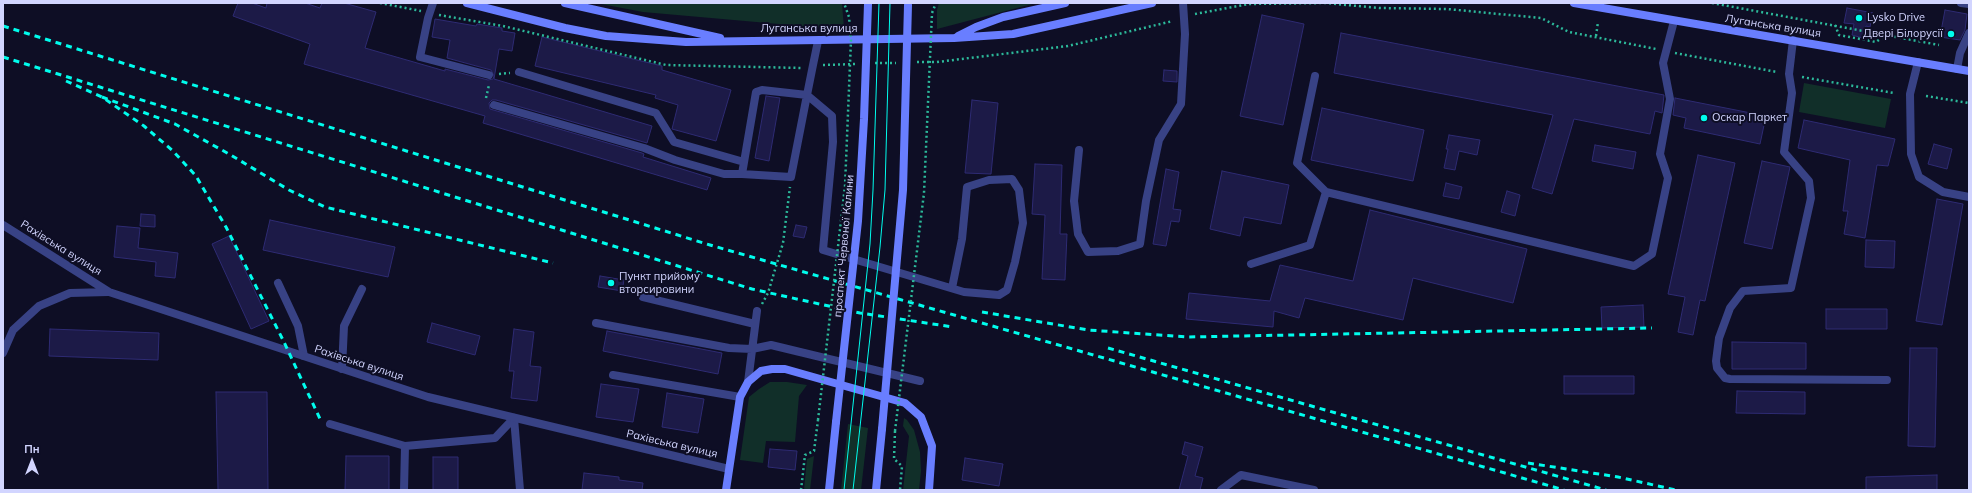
<!DOCTYPE html>
<meta charset="utf-8">
<style>
body{margin:0}
#map{position:relative;width:1972px;height:493px;overflow:hidden;background:#0e0e25;font-family:Mulish,sans-serif}
canvas{display:block}
.frame{position:absolute;inset:0;border:4px solid #d2d5ff;pointer-events:none}
.north{position:absolute;left:12px;top:441px;width:40px;height:40px;-webkit-text-stroke:3px #0e0e25;paint-order:stroke;rotate:0deg;font-size:11px;font-weight:700;line-height:16px;text-align:center;color:#d2d5ff}
.north::after{content:'';display:block;margin:auto;width:14px;height:18px;background:#d2d5ff;clip-path:polygon(50% 0,100% 100%,50% 72%,0 100%)}
</style>
<div id="map">
<canvas width="1972" height="493"></canvas>
<div class="frame"></div>
<div class="north">Пн</div>
</div>
<script>
const ctx = document.querySelector('canvas').getContext('2d');
ctx.lineJoin = 'round';
function fillPath(path, color) {
  ctx.fillStyle = color;
  ctx.fill(path, 'evenodd');
}
function poly(rows) {
  const path = new Path2D();
  for (const r of rows) {
    path.moveTo(r[0], r[1]);
    for (let i = 2; i < r.length; i += 2) path.lineTo(r[i], r[i + 1]);
  }
  return path;
}
function trace(path, color, width, dash) {
  ctx.strokeStyle = color;
  ctx.lineWidth = width;
  ctx.lineCap = dash ? 'butt' : 'round';
  ctx.setLineDash(dash || []);
  ctx.stroke(path);
}
function write(font, color, halo, rows, align = 'center') {
  ctx.font = font + ' Mulish,sans-serif';
  ctx.lineWidth = 4;
  ctx.setLineDash([]);
  ctx.textBaseline = 'middle';
  ctx.strokeStyle = halo;
  ctx.fillStyle = color;
  for (const [text, x, y, turn = 0] of rows) {
    ctx.save();
    ctx.translate(x, y);
    ctx.rotate((+turn || 0) * Math.PI / 180);
    ctx.textAlign = isNaN(turn) ? turn : align;
    if (halo) ctx.strokeText(text, 0, 0);
    ctx.fillText(text, 0, 0);
    ctx.restore();
  }
}
fillPath(poly([
 [596,3,842,3,844,29,813,27,643,12],
 [939,3,1036,3,937,29,937,10],
 [1804,83,1891,99,1885,128,1799,112],
 [770,382,787,382,807,385,799,396,795,442,766,441,763,463,740,460,749,397,759,389],
 [904,418,907,420,914,430,920,452,921,471,919,490,903,490,909,436,903,426],
 [848,424,868,428,861,490,841,490],
 [814,456,810,490,804,490,807,459]
]), '#112f29');
const building = poly([
 [238,3,252,3,266,8,267,3,305,3,320,8,322,3,344,3,376,12,365,48,445,71,445,69,488,80,493,79,494,76,491,70,447,58,450,40,432,37,435,19,476,26,477,24,502,28,502,31,515,33,512,51,499,49,494,79,652,126,647,143,496,100,492,100,489,103,490,109,642,153,644,154,643,157,711,178,707,190,483,123,485,116,304,64,310,44,233,16,238,3],
 [1847,8,1873,13,1870,27,1866,26,1863,38,1852,35,1854,24,1844,23,1847,8],
 [1945,10,1967,14,1965,30,1960,40,1940,37,1945,10],
 [1262,15,1304,24,1283,125,1240,116,1262,15],
 [1341,33,1664,95,1662,113,1655,111,1650,134,1574,119,1552,194,1532,188,1553,115,1334,73,1341,33],
 [542,37,662,66,662,70,731,90,716,141,672,129,678,105,655,98,656,95,535,66,542,37],
 [1164,70,1177,71,1177,82,1163,81,1164,70],
 [766,96,780,98,769,161,755,158,766,96],
 [1675,98,1766,116,1760,144,1684,128,1686,118,1673,115,1675,98],
 [972,100,998,103,991,174,965,173,972,100],
 [1322,108,1424,130,1413,181,1311,160,1322,108],
 [1804,120,1895,139,1888,166,1877,165,1865,238,1844,234,1848,211,1843,211,1850,160,1798,148,1804,120],
 [1449,135,1480,140,1477,155,1459,151,1455,170,1444,168,1448,149,1446,149,1449,135],
 [1934,144,1952,149,1947,169,1928,164,1934,144],
 [1595,145,1636,152,1633,169,1592,161,1595,145],
 [1698,155,1735,163,1705,301,1700,300,1693,335,1678,332,1685,297,1668,294,1698,155],
 [1762,161,1790,167,1772,249,1744,243,1762,161],
 [1035,164,1062,165,1060,234,1067,234,1065,280,1042,279,1045,215,1032,214,1035,164],
 [1166,169,1179,172,1173,209,1181,210,1179,222,1171,221,1166,246,1153,244,1166,169],
 [1222,171,1289,185,1281,224,1244,217,1240,236,1210,229,1222,171],
 [1446,183,1462,187,1459,199,1443,196,1446,183],
 [1507,191,1520,195,1515,216,1501,212,1507,191],
 [1937,199,1963,204,1942,325,1916,321,1937,199],
 [1370,210,1527,249,1513,303,1413,278,1403,320,1305,298,1299,318,1274,311,1273,327,1186,319,1189,293,1270,301,1280,265,1353,281,1370,210],
 [141,214,155,215,155,227,140,226,141,214],
 [270,220,395,247,388,277,263,250,270,220],
 [796,225,807,227,804,238,793,236,796,225],
 [117,226,140,228,138,248,178,253,175,278,155,276,156,262,114,257,117,226],
 [229,236,269,321,251,329,212,244,229,236],
 [1866,240,1895,241,1894,268,1865,267,1866,240],
 [600,276,624,280,622,291,598,287,600,276],
 [1643,305,1644,327,1602,328,1601,307,1643,305],
 [1826,309,1887,309,1887,329,1826,329,1826,309],
 [432,323,480,336,475,355,427,342,432,323],
 [50,329,159,333,158,360,49,356,50,329],
 [514,329,534,332,530,366,541,367,537,401,511,398,514,371,509,371,514,329],
 [607,331,722,353,718,374,603,351,607,331],
 [1732,342,1806,343,1806,369,1732,369,1732,342],
 [1910,348,1937,348,1935,447,1908,446,1910,348],
 [1564,376,1634,376,1634,394,1564,394,1564,376],
 [601,384,639,389,633,422,596,417,601,384],
 [1737,391,1805,392,1805,414,1736,413,1737,391],
 [216,392,267,392,268,490,218,490,216,392],
 [667,393,704,399,698,433,662,427,667,393],
 [1185,442,1203,447,1195,476,1203,478,1200,490,1179,490,1188,456,1182,454,1185,442],
 [770,449,797,451,795,470,768,467,770,449],
 [346,456,389,456,389,490,345,490,346,456],
 [433,457,458,457,458,490,433,490,433,457],
 [965,458,1003,464,999,486,962,480,965,458],
 [584,473,619,477,619,480,643,483,642,490,582,490,584,473],
 [1937,475,1937,490,1866,490,1866,477,1937,475]
]);
fillPath(building, '#1c1a47');
trace(building, '#2e2b73', 1);
trace(poly([
 [380,3,421,11],
 [1712,3,1939,45],
 [1195,14,1249,4,1326,3,1379,8,1447,9,1541,18,1569,32,1656,49],
 [439,15,503,26,666,65,802,68],
 [1835,25,1839,35,1876,42,1887,34],
 [1596,36,1598,22],
 [1675,53,1777,72],
 [917,62,937,62,1068,46,1173,21],
 [875,63,896,63],
 [823,65,856,64],
 [499,74,510,73],
 [1802,77,1894,93],
 [1926,96,1969,103],
 [486,98,489,85],
 [762,304,768,293,783,243,790,187],
 [895,431,894,459,902,466,900,490],
 [801,490,805,455,814,451,818,420]
]), '#2cb99a', 2.5, [2, 3]);
trace(poly([
 [433,3,428,18,420,57,489,75],
 [1961,3,1969,4],
 [1793,40,1789,74,1792,93,1784,152,1809,181,1811,198,1791,288,1743,291,1730,308,1719,338,1716,361,1717,368,1725,378,1730,379,1887,380],
 [818,41,813,65,807,95,791,177,742,174,756,92,762,90,807,95,832,116,833,142,823,250,964,292,999,295,1007,290,1015,262,1023,223,1019,190,1012,179,989,180,967,187,962,239,952,288],
 [1918,62,1910,94,1911,154,1919,177,1943,192,1969,197],
 [1957,69,1960,53,1969,33],
 [519,72,656,113,674,142,744,162],
 [1315,76,1297,163,1326,192,1634,266,1652,254,1668,178,1660,154,1670,99,1663,63,1674,21],
 [494,105,644,148,675,160,724,174,742,174],
 [1079,150,1074,201,1078,234,1088,252,1118,251,1140,244,1146,201,1159,140,1181,104,1185,34,1183,3],
 [1251,264,1310,245,1326,192],
 [278,283,298,326,304,356],
 [643,297,755,324],
 [596,323,729,348,752,349,771,345,920,381],
 [342,369,344,326,362,289],
 [613,375,740,397],
 [748,382,757,311],
 [514,418,520,490],
 [330,424,405,446,495,438,514,418],
 [404,490,405,446],
 [1221,490,1241,475,1314,490]
]), '#384285', 8);
trace(poly([
 [3,225,109,292,428,397,729,469],
 [3,353,13,330,39,306,70,293,108,292]
]), '#384285', 8);
trace(poly([
 [467,3,565,28,606,36,686,42,954,38,1013,34,1152,3],
 [565,3,720,38],
 [1574,3,1969,71],
 [958,36,976,27,1003,17,1065,3],
 [726,490,740,397,748,382,761,371,772,369,785,369,905,403,921,417,932,446,929,490],
 [829,490,836,422],
 [876,490,882,429]
]), '#697eff', 8);
trace(poly([
 [844,490,870,244,873,190,879,3],
 [853,490,880,247,885,190,890,3]
]), '#00fded', 1);
trace(poly([
 [3,26,710,245,1564,490],
 [3,57,752,289,860,313,953,327],
 [66,81,102,97,144,126,173,151,196,176,226,227,283,340,321,421],
 [102,97,175,124,229,154,289,190,325,207,553,263],
 [982,312,1088,330,1188,337,1652,328],
 [1108,348,1606,490],
 [1528,463,1618,477,1676,490]
]), '#00fded', 3, [6, 5]);
trace(poly([
 [818,420,845,186,851,40,849,17,844,3],
 [895,431,924,193,932,13,936,3]
]), '#2cb99a', 2.5, [2, 3]);
trace(poly([
 [836,422,858,221,864,119,868,4],
 [882,429,903,190,908,5]
]), '#697eff', 8);
for (const [x, y, r, color] of [
 [1859,18,4,"#00fded"],
 [1951,34,4,"#00fded"],
 [1704,118,4,"#00fded"],
 [611,283,4,"#00fded"]
]) {
  const dot = new Path2D();
  dot.arc(x, y, r, 0, 2 * Math.PI);
  ctx.fillStyle = color;
  ctx.fill(dot);
  trace(dot, '#0e0e25', 1.5);
}
write('11px', '#d2d5ff', '#0e0e25', [
 ["Lysko Drive",1867,18],
 ["Двері Білорусії",1943,34,"right"],
 ["Оскар Паркет",1712,118],
 ["Пункт прийому",619,277],
 ["вторсировини",619,290]
], 'left');
write('11px', '#d2d5ff', '#0e0e25', [
 ["Луганська вулиця",1773,26,9],
 ["Луганська вулиця",809,29],
 ["проспект Червоної Калини",844,246,-85],
 ["Рахівська вулиця",61,248,32],
 ["Рахівська вулиця",359,363,18],
 ["Рахівська вулиця",672,444,13]
]);
</script>
